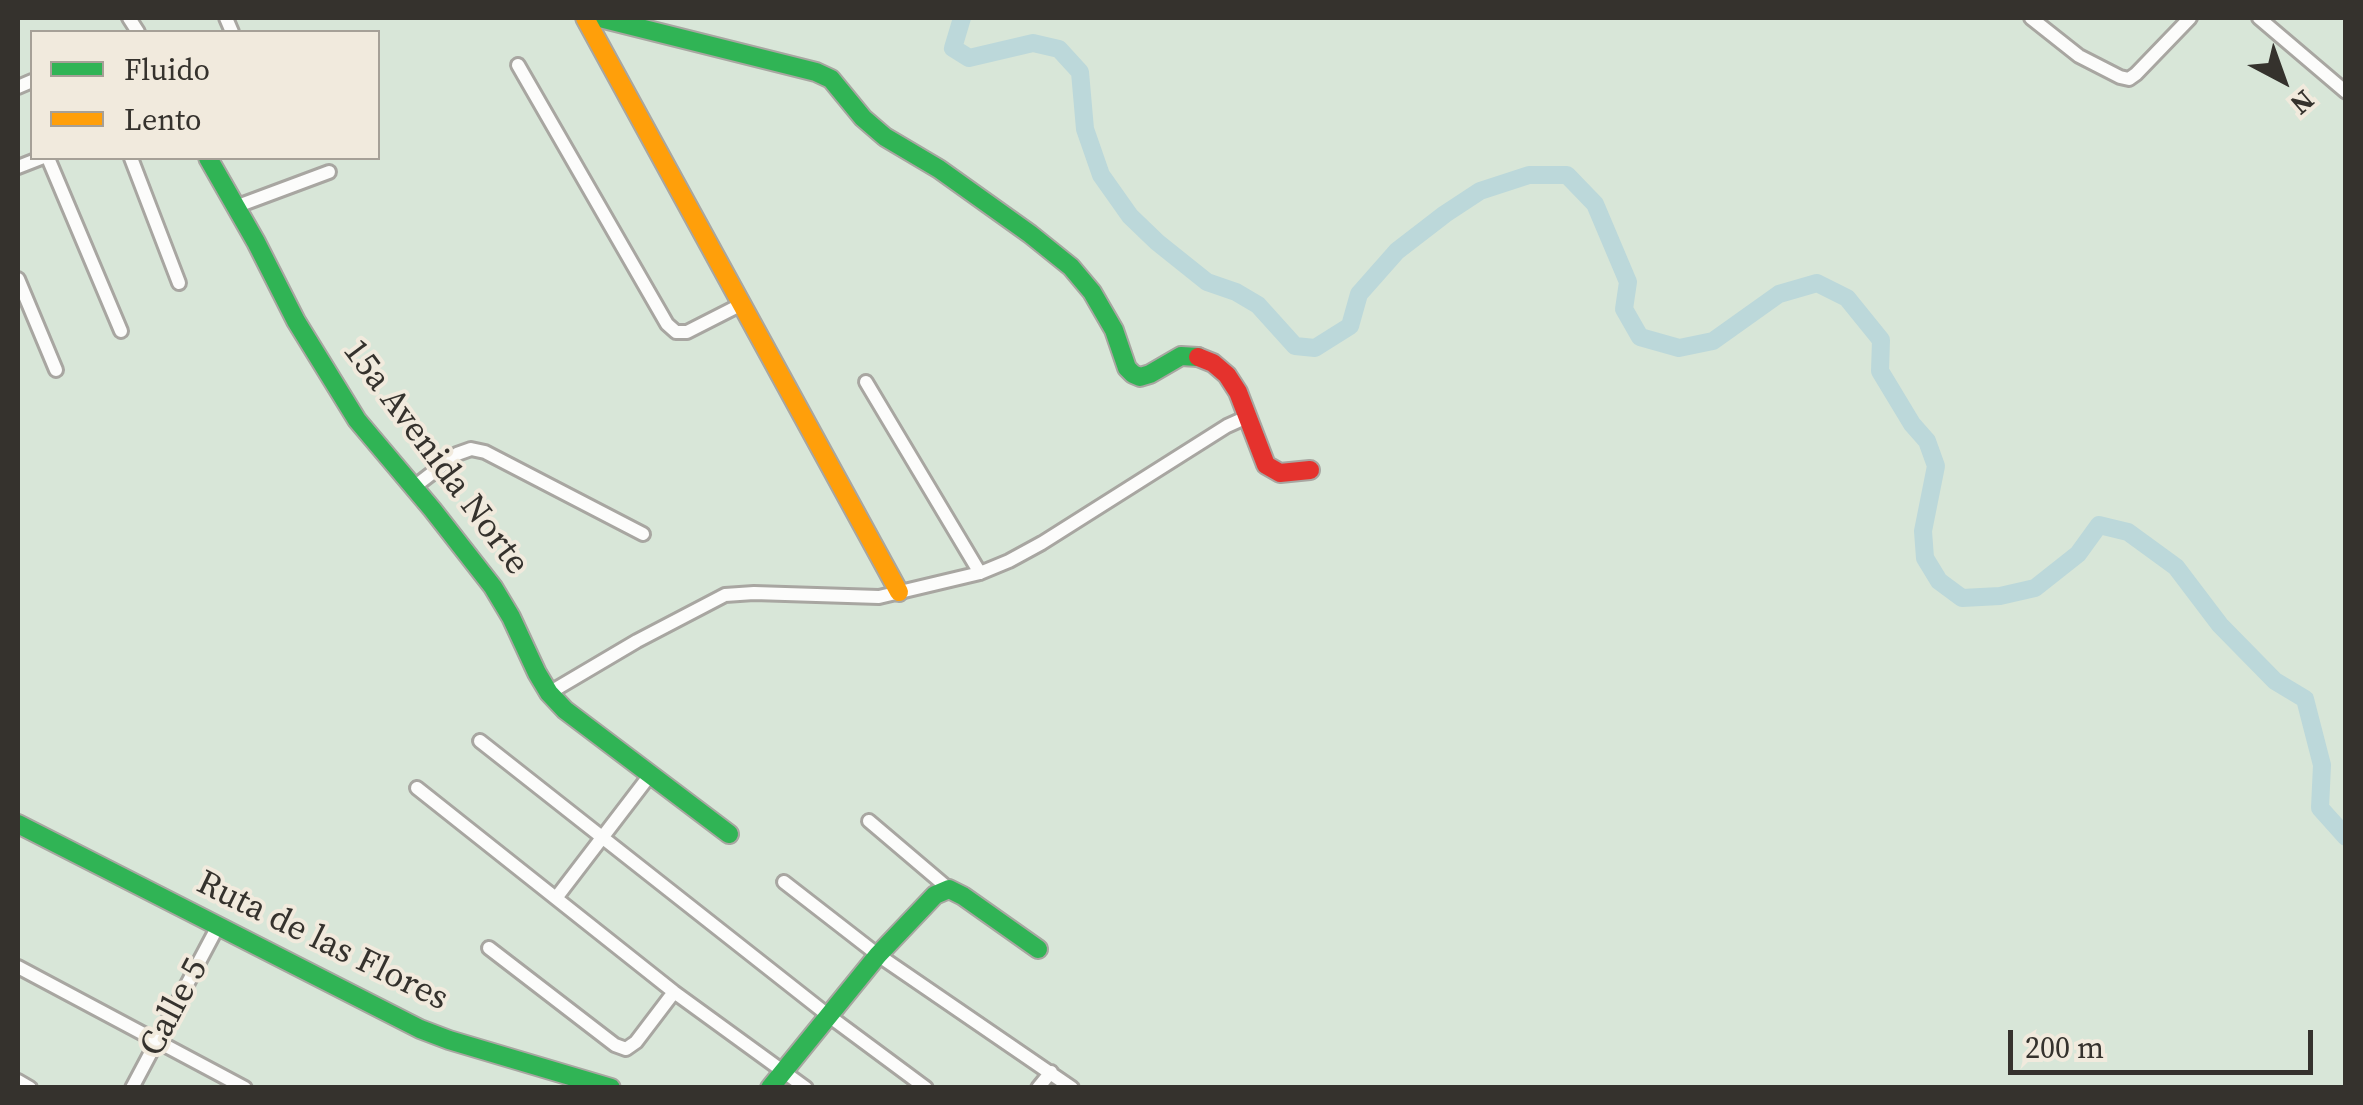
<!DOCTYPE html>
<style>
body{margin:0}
#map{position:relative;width:2363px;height:1105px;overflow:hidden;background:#ece9e2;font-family:"Source Serif 4",serif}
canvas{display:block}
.frame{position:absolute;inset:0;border:20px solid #35322d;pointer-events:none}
.legend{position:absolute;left:30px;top:30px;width:350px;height:130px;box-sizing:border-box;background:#f1eadd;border:2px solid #a6a097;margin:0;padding:12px 18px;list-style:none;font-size:30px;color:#35322d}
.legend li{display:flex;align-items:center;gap:20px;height:50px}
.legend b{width:50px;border:2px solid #a6a097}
.north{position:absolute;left:2233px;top:30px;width:100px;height:100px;-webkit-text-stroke:8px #f1eadd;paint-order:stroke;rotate:139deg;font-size:28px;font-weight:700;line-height:40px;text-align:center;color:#35322d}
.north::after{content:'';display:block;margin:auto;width:35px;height:45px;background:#35322d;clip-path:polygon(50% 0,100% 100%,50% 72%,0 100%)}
.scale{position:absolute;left:2008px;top:1030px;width:305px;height:45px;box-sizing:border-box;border:5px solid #35322d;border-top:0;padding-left:12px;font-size:30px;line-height:35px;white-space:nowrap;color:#35322d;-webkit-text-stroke:8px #f1eadd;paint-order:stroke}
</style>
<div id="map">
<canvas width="2363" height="1105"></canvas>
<div class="frame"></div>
<ul class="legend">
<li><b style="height:12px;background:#30b455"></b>Fluido</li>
<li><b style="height:12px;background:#ff9f0a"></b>Lento</li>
</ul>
<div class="north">N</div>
<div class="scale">200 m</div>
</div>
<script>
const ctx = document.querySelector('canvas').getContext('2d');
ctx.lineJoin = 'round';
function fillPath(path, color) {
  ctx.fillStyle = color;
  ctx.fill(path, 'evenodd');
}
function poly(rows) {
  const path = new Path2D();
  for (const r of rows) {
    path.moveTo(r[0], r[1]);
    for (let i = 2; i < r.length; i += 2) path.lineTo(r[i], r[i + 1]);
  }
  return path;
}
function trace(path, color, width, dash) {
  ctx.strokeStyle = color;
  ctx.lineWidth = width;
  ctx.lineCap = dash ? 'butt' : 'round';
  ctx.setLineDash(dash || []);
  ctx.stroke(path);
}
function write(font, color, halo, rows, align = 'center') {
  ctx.font = font + ' "Source Serif 4",serif';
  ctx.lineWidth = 8;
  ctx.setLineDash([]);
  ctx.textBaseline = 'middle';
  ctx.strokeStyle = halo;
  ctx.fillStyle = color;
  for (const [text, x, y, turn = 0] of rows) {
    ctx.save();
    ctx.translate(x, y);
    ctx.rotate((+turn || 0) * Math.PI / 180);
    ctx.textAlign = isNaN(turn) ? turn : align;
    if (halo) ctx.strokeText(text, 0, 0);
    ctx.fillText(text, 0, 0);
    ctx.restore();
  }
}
fillPath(poly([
 [18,18,2345,18,2345,1087,18,1087],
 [32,32,378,32,378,158,32,158]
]), '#d8e6d8');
trace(poly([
 [962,18,953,48,969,58,1033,43,1059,49,1080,72,1085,129,1101,175,1130,216,1157,242,1207,282,1236,292,1258,305,1295,346,1315,348,1350,326,1359,294,1397,251,1445,214,1480,191,1529,175,1567,175,1595,204,1628,282,1624,309,1640,337,1679,348,1713,341,1779,294,1817,283,1847,298,1881,340,1880,371,1912,424,1927,441,1936,466,1923,531,1925,558,1939,581,1962,598,2000,596,2035,588,2078,554,2099,525,2128,532,2176,567,2220,625,2275,681,2305,699,2322,765,2320,808,2346,837]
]), '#bcd8da', 18);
const street = poly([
 [129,18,138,32],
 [226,18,232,32],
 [2031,18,2079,56,2120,77,2129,79,2136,74,2190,18],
 [2259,18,2346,92],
 [518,65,667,324,676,332,687,332,742,304],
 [18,87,32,81],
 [48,158,121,331],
 [131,158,179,283],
 [18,167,41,158],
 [235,207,329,172],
 [18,279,56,370],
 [866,382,980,573],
 [414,487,457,454,471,449,485,452,643,534],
 [549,693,637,641,725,595,754,593,879,597,980,573,1009,561,1042,543,1227,426,1247,417],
 [480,741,829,1016,926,1088],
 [417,788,674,992,806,1088],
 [869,821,949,889],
 [784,882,878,955,1072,1088],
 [556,898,650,775],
 [489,948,615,1045,626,1049,636,1042,674,992],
 [18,967,245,1088],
 [18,1081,30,1088],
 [132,1088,217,928],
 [1038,1088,1051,1072]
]);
const fast = poly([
 [600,18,816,72,831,79,863,118,885,137,939,169,1030,234,1071,267,1092,292,1114,330,1127,368,1133,374,1140,377,1150,374,1181,356,1198,357],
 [208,158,256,242,296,321,357,420,432,509,493,587,511,617,537,673,549,693,565,710,729,834],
 [18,824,420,1029,449,1040,611,1088],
 [770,1088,878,955,935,895,949,889,963,896,1038,949]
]);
const slow = poly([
 [585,18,899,592]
]);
const jam = poly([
 [1198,357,1213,363,1227,375,1238,392,1266,465,1280,473,1310,470]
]);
trace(street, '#a8a6a1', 18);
trace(fast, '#a8a6a1', 22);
trace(slow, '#a8a6a1', 22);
trace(jam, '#a8a6a1', 22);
trace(street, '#fcfcfb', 12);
trace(fast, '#30b455', 18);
trace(slow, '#ff9f0a', 18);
trace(jam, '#e5322d', 18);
write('35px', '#35322d', '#f1eadd', [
 ["15a Avenida Norte",435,458,53],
 ["Ruta de las Flores",322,942,26],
 ["Calle 5",175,1008,-62]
]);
</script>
